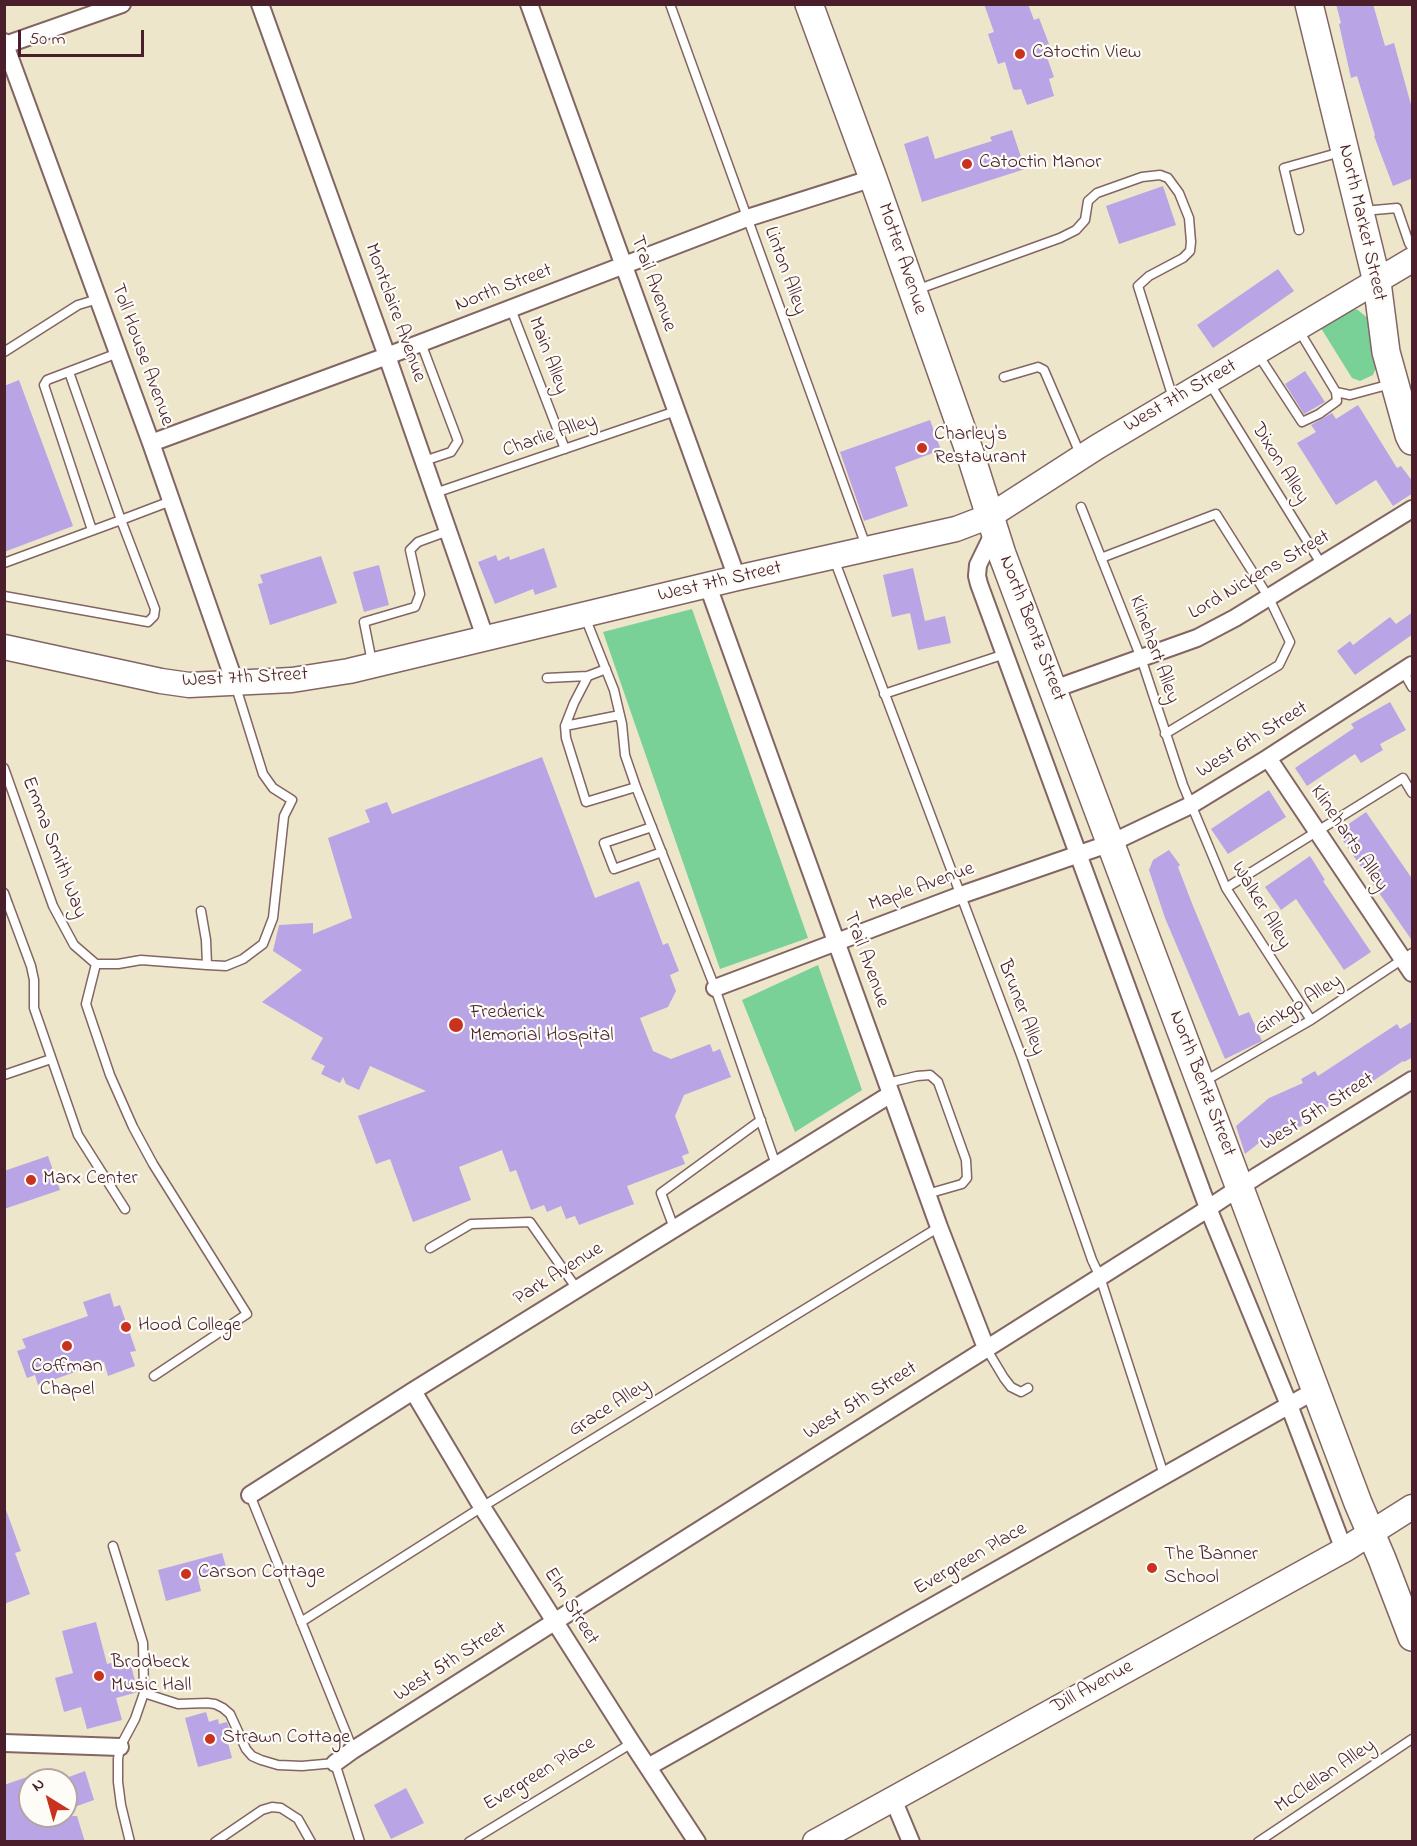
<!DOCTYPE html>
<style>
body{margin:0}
#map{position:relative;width:1417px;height:1846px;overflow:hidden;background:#eee6ca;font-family:"Indie Flower",sans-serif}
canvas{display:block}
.frame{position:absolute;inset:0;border:6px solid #4a1f2b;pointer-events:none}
.north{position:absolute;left:18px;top:1768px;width:60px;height:60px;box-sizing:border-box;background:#fdfcf7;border:2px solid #b5a4a5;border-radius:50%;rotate:323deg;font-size:16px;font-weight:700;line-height:24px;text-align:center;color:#4a1f2b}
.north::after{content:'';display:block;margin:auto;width:21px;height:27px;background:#c8321e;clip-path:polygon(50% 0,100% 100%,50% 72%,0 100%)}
.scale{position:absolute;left:18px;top:30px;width:126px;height:27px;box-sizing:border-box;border:3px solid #4a1f2b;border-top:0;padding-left:8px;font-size:18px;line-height:21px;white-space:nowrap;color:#4a1f2b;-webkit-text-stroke:4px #fdfcf7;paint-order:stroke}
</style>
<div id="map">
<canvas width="1417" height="1846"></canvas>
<div class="frame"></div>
<div class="north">N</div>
<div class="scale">50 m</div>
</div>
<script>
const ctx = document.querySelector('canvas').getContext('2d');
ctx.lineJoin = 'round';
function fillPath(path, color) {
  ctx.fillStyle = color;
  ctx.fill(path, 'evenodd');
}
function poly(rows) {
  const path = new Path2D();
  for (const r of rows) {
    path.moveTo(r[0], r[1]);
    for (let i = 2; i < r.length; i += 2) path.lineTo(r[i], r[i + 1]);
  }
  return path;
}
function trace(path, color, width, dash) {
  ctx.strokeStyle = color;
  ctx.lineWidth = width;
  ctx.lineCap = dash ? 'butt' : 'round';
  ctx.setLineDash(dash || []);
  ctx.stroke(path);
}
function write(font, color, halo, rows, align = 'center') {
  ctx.font = font + ' "Indie Flower",sans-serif';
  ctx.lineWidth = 4.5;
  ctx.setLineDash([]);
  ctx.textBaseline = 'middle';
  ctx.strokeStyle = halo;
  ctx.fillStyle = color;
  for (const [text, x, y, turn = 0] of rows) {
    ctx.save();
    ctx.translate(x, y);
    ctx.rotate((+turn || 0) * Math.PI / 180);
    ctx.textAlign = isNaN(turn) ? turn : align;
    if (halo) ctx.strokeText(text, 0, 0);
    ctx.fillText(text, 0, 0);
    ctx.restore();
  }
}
fillPath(poly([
 [1348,307,1358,310,1371,321,1377,365,1373,375,1360,381,1352,378,1319,325],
 [692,609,808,938,720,969,603,632],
 [818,965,862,1090,795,1132,742,1000]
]), '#79d197');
fillPath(poly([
 [984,4,1028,4,1034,20,1039,18,1049,44,1043,46,1054,77,1049,79,1054,96,1027,105,1021,89,1016,90,1013,89,1005,62,998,64,988,34,994,32],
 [1336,4,1373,4,1385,46,1394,43,1413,112,1413,178,1393,186,1374,136,1375,135,1357,76,1351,78,1339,24,1341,23],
 [1012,130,1025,169,922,202,904,144,928,136,935,159,992,141,990,137],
 [1163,186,1176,225,1119,244,1106,206],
 [1278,269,1294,291,1213,348,1197,325],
 [1305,371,1325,402,1304,414,1285,384],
 [19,380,73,526,4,552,4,386],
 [1358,405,1397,468,1401,466,1413,482,1413,493,1393,506,1376,480,1336,505,1297,443,1316,432,1311,425,1332,413,1336,419],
 [930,420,941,450,895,467,908,506,864,521,840,452],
 [544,548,557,587,535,595,533,589,495,604,478,562,496,555,498,561,509,556,510,560],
 [321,556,337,603,270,625,258,584,263,583,260,575],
 [379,565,389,605,364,612,353,572],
 [913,568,925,621,945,616,951,643,918,650,910,613,892,617,883,575],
 [1413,612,1413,634,1355,675,1337,651,1350,641,1353,645,1390,617,1396,624],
 [1390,702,1406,730,1380,744,1383,750,1361,763,1355,754,1307,786,1295,768,1354,728,1351,724],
 [542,757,595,898,639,881,663,945,668,943,679,971,670,975,676,991,668,1007,640,1018,653,1051,671,1059,710,1044,713,1052,720,1049,731,1077,684,1095,675,1116,689,1153,682,1156,685,1164,627,1186,634,1204,579,1225,575,1216,566,1219,561,1206,547,1212,544,1205,531,1210,516,1170,510,1172,502,1150,459,1167,471,1200,413,1222,390,1159,376,1164,358,1116,426,1091,370,1066,359,1090,346,1084,343,1077,340,1083,321,1074,325,1066,311,1059,323,1038,262,1002,302,970,273,951,279,925,313,923,313,934,352,918,328,838,370,822,365,810,387,802,392,814],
 [1269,790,1286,817,1228,854,1211,829],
 [1366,812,1413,880,1413,942,1337,832],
 [1169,850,1180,865,1178,867,1193,906,1239,1016,1249,1012,1262,1041,1225,1059,1165,918,1149,870,1153,860],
 [1310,856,1325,880,1323,881,1371,952,1344,970,1296,899,1281,910,1265,887],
 [1413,1021,1413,1057,1404,1062,1403,1061,1364,1087,1363,1086,1302,1122,1303,1125,1287,1133,1268,1146,1264,1139,1245,1154,1236,1126,1269,1098,1303,1083,1301,1079,1315,1071,1318,1076,1397,1024,1400,1029],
 [48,1156,60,1190,4,1209,4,1171],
 [110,1293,114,1307,120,1305,136,1351,130,1352,135,1366,108,1376,104,1362,38,1385,35,1375,27,1378,17,1351,26,1348,22,1339,88,1316,83,1302],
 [4,1510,6,1510,21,1551,15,1553,30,1594,4,1604],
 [222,1553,227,1570,198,1578,201,1591,166,1601,158,1570],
 [96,1622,107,1664,129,1658,138,1692,116,1698,122,1720,87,1729,81,1707,64,1712,55,1678,73,1673,62,1631],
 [206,1712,209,1722,218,1719,219,1724,227,1722,233,1738,227,1739,232,1758,198,1767,185,1718],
 [85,1771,94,1800,66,1810,66,1778],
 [30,1776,30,1816,77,1816,85,1842,4,1842,4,1785],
 [406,1788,424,1823,391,1839,374,1805]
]), '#b9a4e5');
const lane = poly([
 [670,4,866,546],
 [1363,211,1397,208,1409,243,1412,248],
 [1299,230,1284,168,1341,152],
 [916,290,1060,238,1076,230,1085,220,1088,201,1097,193,1142,177,1160,175,1168,178,1179,193,1189,218,1191,242,1190,251,1183,258,1149,276,1138,286,1173,398],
 [511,309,565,449],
 [421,343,458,441,451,452,424,461],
 [4,352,78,305,98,299],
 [1257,353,1302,422,1319,414,1337,401,1336,392,1298,329],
 [69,372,121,520,171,501],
 [1004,377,1038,367,1044,370,1081,456],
 [1210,384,1322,565],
 [1336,392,1350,395,1391,384],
 [435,493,676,411],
 [1081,507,1141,658,1183,785,1226,888,1311,1020],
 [92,530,44,385,47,380,118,353],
 [1101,558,1216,514,1269,598,1290,642,1279,665,1165,734],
 [834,559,1021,1055,1092,1260,1100,1277,1164,1475],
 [4,563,121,520,155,609,154,616,148,622,4,596],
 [585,617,614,690,622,724,625,755,636,787,715,988,776,1165],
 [372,662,364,622,415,607,420,594,410,550,418,542,448,531],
 [1403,671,1412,687],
 [588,676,574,703,565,726,566,738,586,802,636,787],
 [547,678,588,676,606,669],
 [884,694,1005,654],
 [565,726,620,715],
 [4,768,53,906,74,945,96,964],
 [652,827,604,843,614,869,662,852],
 [1226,888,1403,778,1412,793],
 [4,893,8,904,5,906],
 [8,904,31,966,34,980,34,1008,78,1135,125,1209],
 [96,964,86,1004,110,1075,133,1127,153,1164,247,1314,154,1376],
 [96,964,118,964,141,960,207,965,206,940,201,911],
 [207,965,226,966,243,959,263,944,273,918,284,816,292,800,273,788,263,774,235,684],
 [4,1075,51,1059],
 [1203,1082,1311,1020,1412,953],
 [887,1083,917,1076,930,1075,938,1082,966,1160,967,1178,962,1184,927,1194],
 [674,1228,661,1193,761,1120],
 [430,1248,471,1224,530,1222,577,1289],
 [986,1348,1004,1378,1011,1387,1021,1392,1028,1388],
 [250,1495,353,1750],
 [113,1546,143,1643,144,1693,135,1719,120,1747,118,1759,118,1782,121,1805,130,1842],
 [301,1622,482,1507,939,1227],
 [144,1693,178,1704,207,1703,215,1704,223,1708,230,1714,246,1749,252,1756,261,1760,278,1765,302,1766,335,1763,360,1842],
 [215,1842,262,1810,272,1807,281,1808,298,1819,311,1842],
 [469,1842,632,1743],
 [1258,1842,1412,1739]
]);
const street = poly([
 [260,4,387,356,485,637],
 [529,4,737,578],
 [4,42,151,443,235,683],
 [5,45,122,4],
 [151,443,387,356,747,218,873,178],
 [995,530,978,565,977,576,979,584,1208,1208,1289,1405,1344,1550],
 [708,586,939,1227,986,1348],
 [1054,689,1197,638,1235,618,1412,509],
 [1268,758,1412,973],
 [715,988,961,895,1111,843,1191,805,1268,758,1412,665],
 [413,1391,482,1507,632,1743,697,1842],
 [250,1495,413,1391,891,1094],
 [4,1743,120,1747],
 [335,1763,353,1750,573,1610,1198,1215,1257,1176,1412,1080],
 [648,1767,1316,1390],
 [893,1799,911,1842]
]);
const secondary = poly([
 [4,647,161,681,189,685,292,680,349,671,737,578,956,529,990,516,1097,447,1412,260],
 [815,1842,1344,1550,1412,1507]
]);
const primary = poly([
 [809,4,873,178,970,453,1002,554,1358,1503,1382,1559,1412,1637],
 [1309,4,1377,282,1386,352,1409,435,1412,441]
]);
trace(lane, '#836563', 11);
trace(street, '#836563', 20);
trace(secondary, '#836563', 27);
trace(primary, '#836563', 30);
trace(lane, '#fff', 8);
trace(street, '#fff', 16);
trace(secondary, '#fff', 24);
trace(primary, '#fff', 27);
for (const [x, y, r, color] of [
 [1020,54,6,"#c8321e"],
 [967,164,6,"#c8321e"],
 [922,448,6,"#c8321e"],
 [456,1025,8,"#c8321e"],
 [31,1180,6,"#c8321e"],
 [126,1327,6,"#c8321e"],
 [67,1346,6,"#c8321e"],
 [1152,1568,6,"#c8321e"],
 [186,1574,6,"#c8321e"],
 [99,1676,6,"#c8321e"],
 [210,1739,6,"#c8321e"]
]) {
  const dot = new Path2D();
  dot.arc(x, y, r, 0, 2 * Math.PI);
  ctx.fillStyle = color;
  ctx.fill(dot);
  trace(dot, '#fdfcf7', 2);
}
write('20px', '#4a1f2b', '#fdfcf7', [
 ["Catoctin View",1032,54],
 ["Catoctin Manor",979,164],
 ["Charley's",934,436],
 ["Restaurant",934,459],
 ["Frederick",470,1014],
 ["Memorial Hospital",470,1037],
 ["Marx Center",43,1180],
 ["Hood College",138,1327],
 ["Coffman",67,1368,"center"],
 ["Chapel",67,1391,"center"],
 ["The Banner",1164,1556],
 ["School",1164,1579],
 ["Carson Cottage",198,1574],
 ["Brodbeck",111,1664],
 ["Music Hall",111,1687],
 ["Strawn Cottage",222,1739]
], 'left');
write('20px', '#4a1f2b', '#fdfcf7', [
 ["North Market Street",1361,223,77],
 ["Motter Avenue",901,259,71],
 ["Linton Alley",784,271,70],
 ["Trail Avenue",652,284,70],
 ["North Street",504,289,-21],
 ["Montclaire Avenue",394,313,70],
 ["Toll House Avenue",141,355,70],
 ["Main Alley",547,356,69],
 ["West 7th Street",1181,397,-30],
 ["Charlie Alley",550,437,-19],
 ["Dixon Alley",1279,464,58],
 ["Lord Nickens Street",1260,576,-30],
 ["West 7th Street",720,583,-13],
 ["North Bentz Street",1031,629,69],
 ["Klinehart Alley",1153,650,70],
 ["West 7th Street",245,679,-3],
 ["West 6th Street",1253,741,-32],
 ["Klineharts Alley",1348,839,56],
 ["Emma Smith Way",53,848,69],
 ["Maple Avenue",922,888,-20],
 ["Walker Alley",1260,906,59],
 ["Trail Avenue",865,960,70],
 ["Ginkgo Alley",1299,1006,-32],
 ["Bruner Alley",1020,1008,69],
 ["North Bentz Street",1201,1084,69],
 ["West 5th Street",1318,1113,-32],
 ["Park Avenue",559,1275,-32],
 ["West 5th Street",861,1402,-32],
 ["Grace Alley",610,1409,-32],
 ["Evergreen Place",971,1560,-30],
 ["Elm Street",570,1607,58],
 ["West 5th Street",451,1663,-33],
 ["Dill Avenue",1093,1688,-29],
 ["Evergreen Place",540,1775,-31],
 ["McClellan Alley",1326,1777,-34]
]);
</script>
